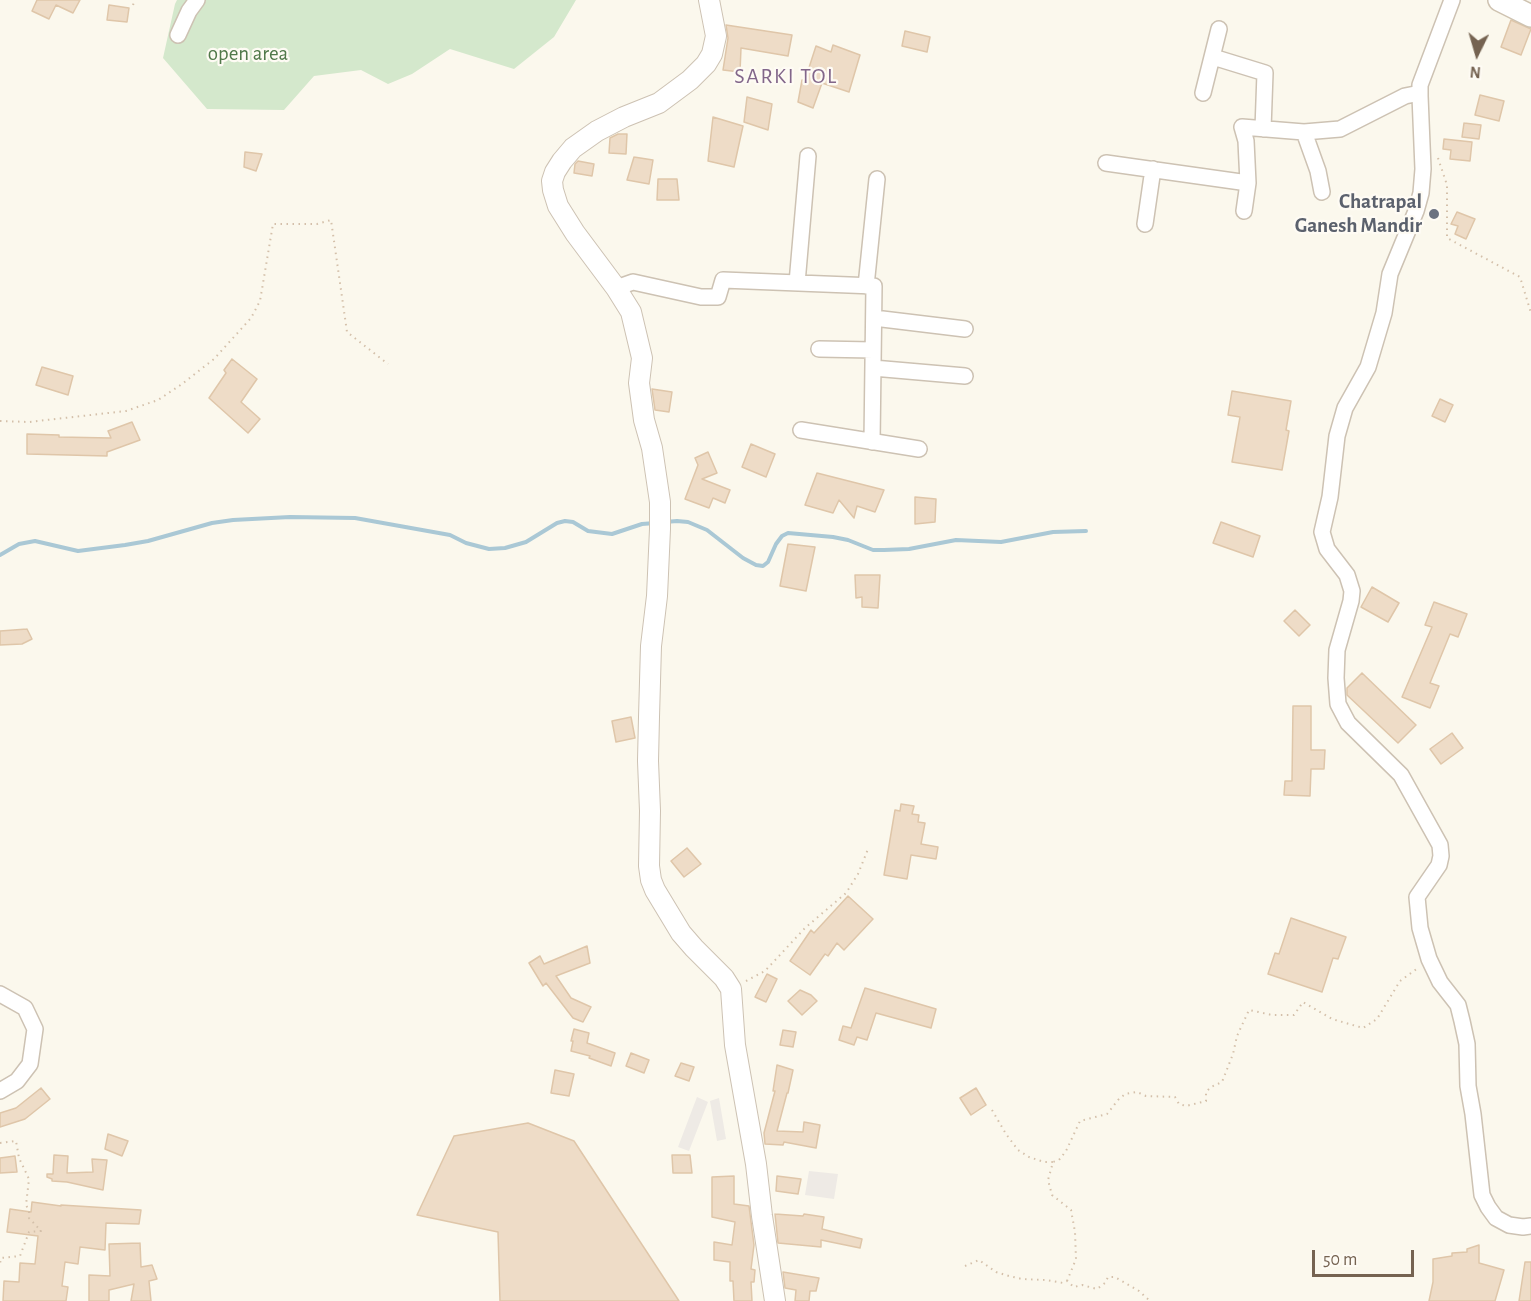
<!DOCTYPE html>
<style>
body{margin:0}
#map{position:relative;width:1531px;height:1301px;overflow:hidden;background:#fbf8ed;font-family:"Alegreya Sans",sans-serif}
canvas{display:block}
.north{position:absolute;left:1447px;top:24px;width:60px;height:60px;-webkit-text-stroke:4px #fefbf4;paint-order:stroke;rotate:185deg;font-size:16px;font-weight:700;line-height:24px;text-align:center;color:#756351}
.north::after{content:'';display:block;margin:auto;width:21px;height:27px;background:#756351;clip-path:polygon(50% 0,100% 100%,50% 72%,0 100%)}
.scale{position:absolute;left:1312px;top:1250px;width:102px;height:27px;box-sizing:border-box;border:3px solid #756351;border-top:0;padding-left:8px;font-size:18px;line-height:21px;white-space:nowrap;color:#756351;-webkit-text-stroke:4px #fefbf4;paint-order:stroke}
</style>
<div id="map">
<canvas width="1531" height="1301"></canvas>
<div class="north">N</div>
<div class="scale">50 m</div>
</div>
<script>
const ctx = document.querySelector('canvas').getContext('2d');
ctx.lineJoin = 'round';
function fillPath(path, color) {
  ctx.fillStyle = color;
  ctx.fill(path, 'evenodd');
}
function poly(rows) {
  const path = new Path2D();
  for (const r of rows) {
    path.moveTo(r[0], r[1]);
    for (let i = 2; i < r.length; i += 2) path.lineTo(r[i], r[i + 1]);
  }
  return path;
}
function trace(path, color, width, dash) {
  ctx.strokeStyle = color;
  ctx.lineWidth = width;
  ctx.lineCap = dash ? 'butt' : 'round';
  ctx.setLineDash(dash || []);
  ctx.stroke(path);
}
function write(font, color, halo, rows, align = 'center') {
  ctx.font = font + ' "Alegreya Sans",sans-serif';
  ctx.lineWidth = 4.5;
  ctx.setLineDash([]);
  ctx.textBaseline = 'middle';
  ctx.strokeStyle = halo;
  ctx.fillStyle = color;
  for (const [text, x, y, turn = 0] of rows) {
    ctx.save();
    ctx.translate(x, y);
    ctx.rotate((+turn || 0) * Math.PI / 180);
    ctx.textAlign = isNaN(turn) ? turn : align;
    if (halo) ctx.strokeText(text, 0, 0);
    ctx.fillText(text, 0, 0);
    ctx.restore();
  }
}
fillPath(poly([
 [697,1097,708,1102,689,1151,678,1147],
 [719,1098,726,1139,717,1141,710,1101],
 [809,1171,838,1174,834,1199,805,1195]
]), '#eeeae5');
fillPath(poly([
 [177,0,576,0,554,37,514,69,450,49,412,74,388,84,361,70,314,76,284,110,207,109,163,58,175,4]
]), '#d4e8cc');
trace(poly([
 [665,522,677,521,688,522,707,530,743,558,756,565,763,566,768,562,776,544,782,536,788,533,833,537,848,540,873,550,884,550,909,549,956,540,1001,542,1053,532,1086,531],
 [0,555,19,544,35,541,78,551,125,545,148,541,212,523,233,520,290,517,355,518,450,535,466,543,489,549,505,548,526,542,557,523,565,521,573,522,588,531,612,534,642,524,655,523]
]), '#aac8d5', 4);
const building = poly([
 [37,0,80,0,73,13,56,5,49,19,32,11,37,0],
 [109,5,129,8,127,22,107,20,109,5],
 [1511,20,1531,29,1521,55,1501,47,1511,20],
 [726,25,792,35,788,56,741,48,740,72,723,70,728,38,726,25],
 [905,31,930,37,927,52,902,46,905,31],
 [833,45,860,55,849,92,822,83,813,108,798,102,802,80,805,80,816,46,831,52,833,45],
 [1480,95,1504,101,1499,121,1475,115,1480,95],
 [747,97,772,104,768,130,744,122,747,97],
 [713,117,743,126,734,167,708,161,713,117],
 [1464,123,1481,125,1479,139,1462,137,1464,123],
 [618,134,627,134,626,154,609,153,610,138,618,134],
 [1444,139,1472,142,1470,161,1450,159,1451,150,1443,149,1444,139],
 [245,152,262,154,256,171,244,167,245,152],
 [634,157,653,160,649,184,627,180,634,157],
 [578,161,594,164,592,176,574,173,575,164,578,161],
 [658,179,677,179,679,200,657,200,658,179],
 [1457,212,1475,219,1466,239,1455,234,1458,226,1451,224,1457,212],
 [232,359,257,379,241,402,260,419,248,433,209,398,226,373,224,370,232,359],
 [42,367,73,376,68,395,36,385,42,367],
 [652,389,672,392,669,412,655,410,652,389],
 [1232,391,1291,401,1286,430,1289,431,1282,470,1232,462,1240,417,1228,415,1232,391],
 [1440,399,1453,405,1445,422,1432,416,1440,399],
 [132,422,140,440,107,452,107,456,27,454,27,434,59,435,59,437,111,438,108,431,132,422],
 [751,444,775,454,766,477,742,467,751,444],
 [708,452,717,473,702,479,730,490,725,503,713,498,709,508,685,499,698,465,695,458,708,452],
 [817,473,884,490,875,512,857,506,854,518,839,500,833,513,805,505,817,473],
 [915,497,936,499,935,522,915,524,915,497],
 [1221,522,1260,536,1253,557,1213,543,1221,522],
 [788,544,815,547,806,591,780,586,788,544],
 [855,575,880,575,878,608,862,607,862,597,856,598,855,575],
 [1372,587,1399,603,1388,622,1361,607,1372,587],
 [1434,602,1467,614,1458,637,1450,634,1430,683,1439,686,1430,708,1402,697,1432,627,1425,625,1434,602],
 [1295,610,1310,625,1299,636,1284,621,1295,610],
 [27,629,32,639,22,644,0,645,0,631,27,629],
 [1362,673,1416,725,1398,743,1347,695,1347,688,1362,673],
 [1293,706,1311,706,1311,750,1325,750,1324,769,1311,769,1310,796,1284,795,1285,781,1292,781,1293,706],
 [631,717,635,738,616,742,612,721,631,717],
 [1452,733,1463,748,1441,764,1430,749,1452,733],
 [901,804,914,806,912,814,919,815,918,822,925,823,921,844,938,847,936,859,911,855,907,879,884,875,895,810,900,811,901,804],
 [687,848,701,864,684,877,671,861,687,848],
 [848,896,873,919,844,950,837,943,828,956,825,954,810,975,790,961,811,930,814,933,848,896],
 [1291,918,1346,937,1338,959,1333,958,1322,992,1268,974,1275,953,1279,954,1291,918],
 [587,946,590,963,556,976,571,998,591,1007,583,1022,573,1018,546,983,543,986,529,963,540,956,544,964,587,946],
 [767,974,777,979,766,1002,755,997,767,974],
 [865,988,936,1009,931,1028,876,1013,867,1040,857,1037,854,1045,839,1040,843,1026,851,1028,865,988],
 [800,990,811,995,817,1001,802,1015,788,1001,800,990],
 [574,1029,589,1033,587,1043,615,1053,611,1066,589,1058,590,1056,571,1051,573,1041,571,1041,574,1029],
 [783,1030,796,1032,793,1047,780,1045,783,1030],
 [631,1053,649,1060,644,1073,626,1066,631,1053],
 [681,1063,694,1067,689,1081,675,1076,681,1063],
 [777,1065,793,1070,788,1093,787,1093,777,1131,803,1132,804,1122,820,1125,816,1148,784,1142,783,1145,765,1144,764,1133,775,1091,773,1091,777,1065],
 [555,1070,574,1074,569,1096,551,1093,555,1070],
 [41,1088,50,1099,25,1119,0,1127,0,1113,16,1108,41,1088],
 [976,1088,986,1105,971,1115,960,1098,976,1088],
 [528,1123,574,1141,679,1301,500,1301,498,1232,417,1215,454,1136,528,1123],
 [108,1134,128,1141,122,1156,105,1149,108,1134],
 [54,1155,68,1156,67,1173,93,1172,92,1159,107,1160,103,1190,67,1182,52,1181,52,1179,47,1177,47,1174,53,1174,54,1155],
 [672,1155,690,1155,692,1173,673,1173,672,1155],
 [15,1156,17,1172,0,1173,0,1158,15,1156],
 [734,1176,734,1204,749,1206,754,1245,751,1269,755,1270,754,1282,751,1282,752,1301,734,1301,733,1281,730,1281,730,1262,714,1260,714,1242,732,1245,735,1222,712,1217,712,1177,734,1176],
 [777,1176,801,1179,798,1194,776,1191,777,1176],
 [32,1202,61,1206,61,1205,141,1210,139,1224,106,1223,105,1250,80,1247,78,1264,65,1262,62,1286,68,1287,66,1301,3,1301,4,1281,19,1282,20,1263,35,1264,38,1236,7,1232,10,1209,31,1212,32,1202],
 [775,1214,803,1216,804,1214,824,1217,822,1229,862,1239,860,1248,821,1240,821,1247,778,1243,775,1214],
 [140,1243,141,1267,152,1265,157,1279,149,1281,151,1301,131,1301,134,1284,109,1290,109,1301,89,1301,89,1275,110,1276,109,1244,140,1243],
 [1479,1245,1479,1263,1504,1270,1495,1301,1429,1301,1433,1282,1433,1259,1452,1256,1452,1253,1467,1252,1467,1249,1479,1245],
 [1525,1262,1531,1262,1531,1301,1519,1301,1525,1262],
 [783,1272,819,1278,816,1291,810,1291,809,1301,795,1301,796,1290,785,1288,783,1272]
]);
fillPath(building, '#eedcc7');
trace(building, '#dfc6a9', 1.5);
const minor = poly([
 [1452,0,1420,85,1420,96,1423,169,1421,193,1416,211,1390,274,1384,313,1368,367,1345,408,1337,436,1330,497,1322,532,1327,549,1347,575,1352,591,1351,601,1337,650,1336,678,1338,704,1348,723,1401,775,1440,845,1441,856,1439,865,1417,897,1420,928,1429,959,1440,982,1458,1005,1462,1021,1467,1044,1468,1086,1473,1114,1482,1195,1488,1207,1496,1218,1509,1225,1523,1227,1531,1226],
 [178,35,189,11,197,0],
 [1213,57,1265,73,1263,129],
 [1203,93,1219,29],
 [1304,132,1318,171,1322,192],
 [1106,163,1248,183],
 [1244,211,1248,183,1246,141,1242,127,1304,132,1340,129,1405,96,1420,93],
 [1145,224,1153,169],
 [797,283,808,156],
 [866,286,877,179],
 [616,288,633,282,701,297,718,297,723,280,874,286,872,442],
 [874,318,965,329],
 [819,349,873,350],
 [873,368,965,376],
 [801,430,919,449],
 [0,994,25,1008,35,1029,30,1064,17,1081,0,1091]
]);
const tertiary = poly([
 [709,0,716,36,712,54,706,64,690,80,659,103,624,117,597,131,573,148,562,161,555,172,552,181,553,190,558,206,575,233,616,288,631,312,642,358,639,383,644,420,652,448,660,502,660,529,657,596,651,646,649,717,648,761,650,811,649,866,651,880,655,890,681,933,694,948,724,978,731,989,735,1045,756,1164,762,1216,775,1301]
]);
const secondary = poly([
 [1499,0,1531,16]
]);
trace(minor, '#cdc2b3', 18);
trace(tertiary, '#cdc2b3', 22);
trace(secondary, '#cfc3b1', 24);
trace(poly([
 [133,5,135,0],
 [1438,158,1447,185,1447,238,1520,277,1531,313],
 [0,421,29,422,126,411,158,400,182,384,214,359,251,318,260,301,273,224,317,224,331,220,347,332,388,364],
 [746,981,765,971,805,928,846,893,858,874,868,849],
 [992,1110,1006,1134,1018,1150,1029,1157,1044,1162,1053,1162],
 [0,1143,16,1141,19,1158,29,1179,26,1205,29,1211,29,1218,41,1231,29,1232,20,1256,1,1258,0,1264],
 [965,1266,979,1260,996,1272,1009,1276,1022,1279,1046,1280,1063,1283,1067,1281,1074,1287,1082,1285,1097,1289,1105,1283,1108,1277,1115,1277,1139,1291,1150,1301],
 [1067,1281,1076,1259,1075,1232,1071,1210,1052,1195,1048,1180,1053,1162,1059,1160,1066,1151,1080,1121,1107,1114,1118,1100,1125,1094,1137,1092,1146,1096,1175,1097,1179,1104,1186,1106,1206,1101,1206,1092,1211,1087,1222,1082,1233,1054,1237,1036,1249,1010,1272,1015,1294,1015,1303,1002,1332,1019,1363,1028,1377,1019,1400,981,1418,968]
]), '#d4c0aa', 2, [1.5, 4.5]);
trace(minor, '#fff', 15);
trace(tertiary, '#fff', 20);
trace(secondary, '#fff', 21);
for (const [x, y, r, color] of [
 [1434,214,6,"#6b7280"]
]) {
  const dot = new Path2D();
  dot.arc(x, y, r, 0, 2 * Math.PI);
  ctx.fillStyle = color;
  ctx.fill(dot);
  trace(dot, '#fefbf4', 2);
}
write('21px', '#51794a', '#fefbf4', [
 ["open area",248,54]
]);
write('bold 21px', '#5b616d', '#fefbf4', [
 ["Chatrapal",1422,202],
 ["Ganesh Mandir",1422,226]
], 'right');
ctx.letterSpacing = '1.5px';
write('22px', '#82668a', '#fefbf4', [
 ["SARKI TOL",786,76]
]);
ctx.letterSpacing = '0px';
</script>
